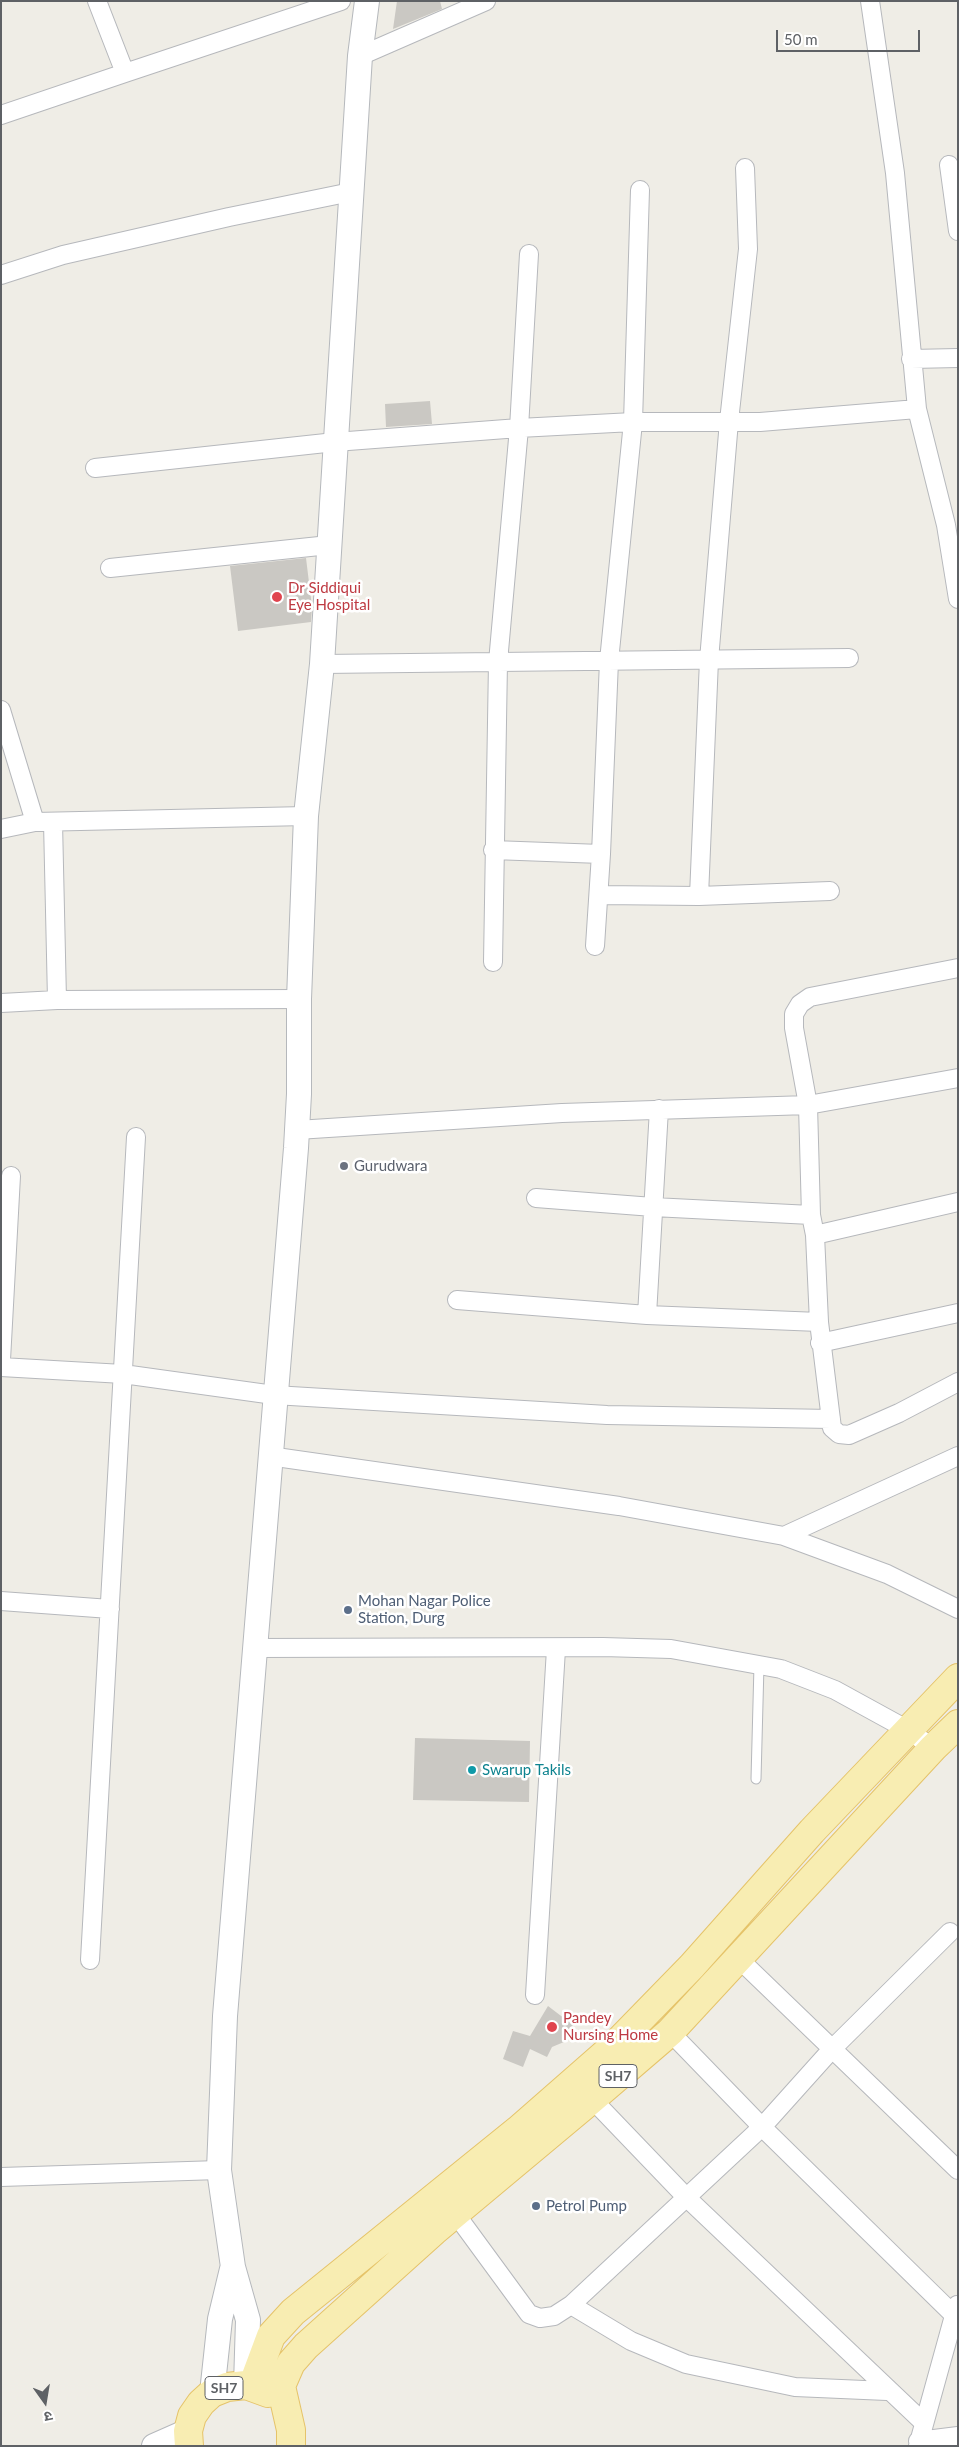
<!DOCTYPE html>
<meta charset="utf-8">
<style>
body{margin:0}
#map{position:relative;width:959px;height:2447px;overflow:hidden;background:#efede6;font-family:Lato,"Noto Sans Devanagari",sans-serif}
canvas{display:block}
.frame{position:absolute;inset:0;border:2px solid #5e6165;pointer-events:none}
.north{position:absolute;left:20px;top:2377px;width:50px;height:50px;-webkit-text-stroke:4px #fff;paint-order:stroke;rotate:167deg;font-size:14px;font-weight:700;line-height:20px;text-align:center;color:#5e6165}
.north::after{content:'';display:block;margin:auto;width:18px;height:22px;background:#5e6165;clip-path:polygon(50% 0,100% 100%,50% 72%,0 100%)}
.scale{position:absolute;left:776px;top:30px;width:144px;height:22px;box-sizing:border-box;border:2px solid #5e6165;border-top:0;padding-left:6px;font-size:15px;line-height:18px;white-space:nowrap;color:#5e6165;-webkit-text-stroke:4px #fff;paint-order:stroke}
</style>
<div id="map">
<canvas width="959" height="2447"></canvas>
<div class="frame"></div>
<div class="north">उ</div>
<div class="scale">50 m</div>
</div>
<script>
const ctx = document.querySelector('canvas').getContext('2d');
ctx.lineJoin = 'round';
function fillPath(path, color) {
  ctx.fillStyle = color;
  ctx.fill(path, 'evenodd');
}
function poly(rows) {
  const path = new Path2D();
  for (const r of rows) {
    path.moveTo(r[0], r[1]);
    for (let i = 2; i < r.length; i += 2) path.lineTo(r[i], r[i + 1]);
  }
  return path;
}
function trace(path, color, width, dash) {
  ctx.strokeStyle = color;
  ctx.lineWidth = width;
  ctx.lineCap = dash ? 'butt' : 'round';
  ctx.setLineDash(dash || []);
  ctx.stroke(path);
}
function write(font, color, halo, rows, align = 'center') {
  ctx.font = font + ' Lato,sans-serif';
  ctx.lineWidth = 5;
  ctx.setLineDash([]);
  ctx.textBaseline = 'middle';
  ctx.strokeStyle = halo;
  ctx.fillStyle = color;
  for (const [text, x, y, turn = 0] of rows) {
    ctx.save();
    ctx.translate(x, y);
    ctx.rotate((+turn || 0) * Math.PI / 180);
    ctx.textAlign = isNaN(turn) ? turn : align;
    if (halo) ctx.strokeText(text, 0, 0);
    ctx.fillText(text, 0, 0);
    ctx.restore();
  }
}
fillPath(poly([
 [397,1,440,1,442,9,393,29],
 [430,401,432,424,386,427,385,404],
 [306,558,312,607,311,622,238,631,230,566],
 [415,1738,530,1741,529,1802,413,1800],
 [548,2006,573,2025,568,2030,564,2042,552,2047,547,2057,530,2049,523,2067,503,2059,513,2031,530,2036]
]), '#cac8c3');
const lane = poly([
 [756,1779,759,1665]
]);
const street = poly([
 [97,1,125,73,341,1],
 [870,1,895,173,917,409,946,525,958,599],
 [360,56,486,1],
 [1,115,125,73],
 [949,165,958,231],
 [1,275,63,255,229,217,351,192],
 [911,359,958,358],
 [95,468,335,442,519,428,633,422,760,422,917,409],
 [110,568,329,545],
 [322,664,849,658],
 [1,710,35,822],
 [53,822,57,1000],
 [1,829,35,822,306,816],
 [493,850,601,854],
 [599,895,699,896,830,891],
 [699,896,709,660,729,421,748,249,745,168],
 [595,946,601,854,609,661,633,422,640,190],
 [493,962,498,662,519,428,529,254],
 [958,968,810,997,800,1004,794,1014,794,1028,808,1105,811,1215,815,1235,819,1322,832,1428,839,1434,849,1435,899,1413,958,1382],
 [1,1003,57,1000,299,999],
 [297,1130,562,1113,808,1105,958,1078],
 [536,1198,653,1207,811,1215],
 [815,1235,958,1202],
 [457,1300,647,1315,819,1322],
 [647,1315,659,1109],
 [820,1343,958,1313],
 [1,1360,11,1176],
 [1,1367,123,1374,274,1395,607,1415,831,1419],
 [269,1456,619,1506,784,1536,887,1574,958,1609],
 [784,1536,958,1456],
 [1,1601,110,1609],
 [255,1648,603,1647,671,1649,781,1669,835,1690,908,1730,933,1748],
 [739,1959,958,2170],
 [90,1960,136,1137],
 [535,1995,556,1649],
 [670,2032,762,2127,954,2315],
 [592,2099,686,2197,924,2423],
 [1,2177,219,2170],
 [455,2213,529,2314,540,2318,554,2316,571,2305,762,2127,832,2049,950,1932],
 [571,2305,631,2341,686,2364,795,2387,887,2391],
 [918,2441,958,2436],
 [918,2446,957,2305]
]);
const secondary = poly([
 [246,2385,248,2320,233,2267,219,2170,225,2016,296,1148,299,1094,299,999,306,816,322,664,360,56,367,1],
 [212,2393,220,2319,232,2269],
 [154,2446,188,2431]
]);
const primary = poly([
 [252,2387,271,2336,293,2312,518,2130,615,2045,692,1966,812,1831,958,1678],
 [189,2446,188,2431,192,2416,201,2403,212,2393,227,2387,246,2385,268,2393],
 [291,2446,291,2430,281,2386,291,2363,306,2346,434,2231,592,2099,670,2032,933,1748,958,1724]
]);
trace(lane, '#b6b8bc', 11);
trace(street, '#b6b8bc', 20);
trace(secondary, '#b5b8bc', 26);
trace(primary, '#e5c369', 30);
trace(lane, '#fff', 9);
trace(street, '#fff', 18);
trace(secondary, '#fff', 24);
trace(primary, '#f8edb2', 28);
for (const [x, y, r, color] of [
 [277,597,6,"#e0444e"],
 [344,1166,5,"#6b7280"],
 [348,1610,5,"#5c6f8a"],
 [472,1770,5,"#0f9aa8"],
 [552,2027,6,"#e0444e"],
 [536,2206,5,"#5c6f8a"]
]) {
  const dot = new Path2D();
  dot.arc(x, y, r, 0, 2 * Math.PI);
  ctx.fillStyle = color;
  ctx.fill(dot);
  trace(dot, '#fff', 2);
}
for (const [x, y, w] of [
 [618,2076,38],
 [224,2388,38]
]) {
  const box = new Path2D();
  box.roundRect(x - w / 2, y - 11.5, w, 23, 4);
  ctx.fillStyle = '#fff';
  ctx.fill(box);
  trace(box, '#5e6165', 1);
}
write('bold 14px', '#5e6165', null, [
 ["SH7",618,2076],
 ["SH7",224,2388]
]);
write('15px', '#be3a42', '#fff', [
 ["Dr Siddiqui",288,588],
 ["Eye Hospital",288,605],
 ["Pandey",563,2018],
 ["Nursing Home",563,2035]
], 'left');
write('15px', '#5b616d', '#fff', [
 ["Gurudwara",354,1166]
], 'left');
write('15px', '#4e5e75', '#fff', [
 ["Mohan Nagar Police",358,1601],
 ["Station, Durg",358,1618],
 ["Petrol Pump",546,2206]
], 'left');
write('15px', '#0d838f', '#fff', [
 ["Swarup Takils",482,1770]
], 'left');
</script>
